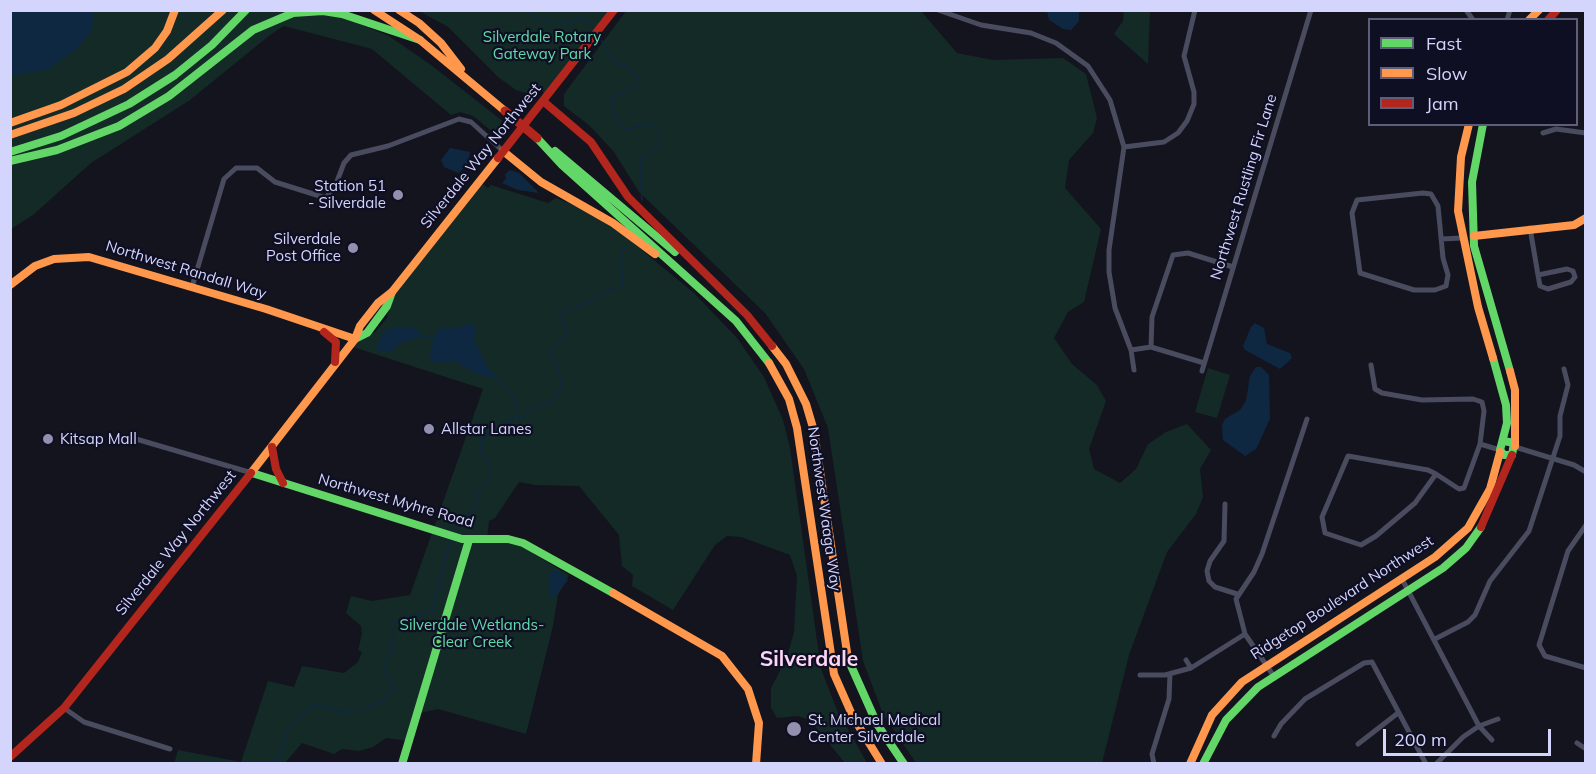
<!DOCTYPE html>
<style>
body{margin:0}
#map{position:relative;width:1596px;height:774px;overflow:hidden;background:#14141e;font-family:Mulish,sans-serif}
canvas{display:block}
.frame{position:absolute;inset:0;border:12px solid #d4d5fd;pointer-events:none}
.legend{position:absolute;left:1368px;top:18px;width:210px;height:108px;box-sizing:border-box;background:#0f0f23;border:2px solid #5e5e7a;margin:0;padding:8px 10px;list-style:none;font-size:18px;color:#d4d5fd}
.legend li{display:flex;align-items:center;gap:12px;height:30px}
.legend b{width:30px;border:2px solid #5e5e7a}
.scale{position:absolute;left:1383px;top:729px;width:168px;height:27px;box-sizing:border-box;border:3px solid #d4d5fd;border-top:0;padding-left:8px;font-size:18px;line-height:21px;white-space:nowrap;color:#d4d5fd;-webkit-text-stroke:4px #0f0f23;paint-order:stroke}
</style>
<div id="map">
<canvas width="1596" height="774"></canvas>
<div class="frame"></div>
<ul class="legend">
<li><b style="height:8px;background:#63d668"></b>Fast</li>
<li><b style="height:8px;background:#ff974d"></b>Slow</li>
<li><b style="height:8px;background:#b3261e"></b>Jam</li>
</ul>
<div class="scale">200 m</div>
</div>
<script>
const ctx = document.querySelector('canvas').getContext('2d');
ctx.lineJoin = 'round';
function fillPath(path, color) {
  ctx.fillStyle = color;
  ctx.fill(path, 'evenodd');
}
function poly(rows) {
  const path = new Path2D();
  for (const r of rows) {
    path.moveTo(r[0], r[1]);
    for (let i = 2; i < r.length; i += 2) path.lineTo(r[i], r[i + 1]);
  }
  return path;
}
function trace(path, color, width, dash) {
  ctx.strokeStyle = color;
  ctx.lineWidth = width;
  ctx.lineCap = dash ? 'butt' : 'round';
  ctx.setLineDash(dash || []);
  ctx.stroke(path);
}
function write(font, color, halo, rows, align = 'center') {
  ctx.font = font + ' Mulish,sans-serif';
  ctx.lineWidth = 4.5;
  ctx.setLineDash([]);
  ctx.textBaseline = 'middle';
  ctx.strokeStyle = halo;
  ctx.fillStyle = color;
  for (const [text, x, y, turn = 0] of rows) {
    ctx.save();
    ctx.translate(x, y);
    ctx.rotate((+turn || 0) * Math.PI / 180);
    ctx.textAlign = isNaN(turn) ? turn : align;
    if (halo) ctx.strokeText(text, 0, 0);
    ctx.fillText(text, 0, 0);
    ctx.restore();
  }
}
fillPath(poly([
 [11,11,327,11,389,36,431,65,509,126,500,134,494,133,473,116,460,112,451,115,372,49,284,26,270,35,190,100,91,163,33,215,11,229],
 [419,11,614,11,548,96,537,88,530,94,516,90,498,77,448,27],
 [626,11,921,11,957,53,993,60,1063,58,1086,74,1097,118,1093,133,1069,160,1065,188,1101,229,1084,302,1068,312,1054,338,1072,364,1097,385,1106,401,1089,449,1094,469,1120,483,1136,469,1148,444,1166,432,1187,424,1211,450,1200,469,1203,497,1196,514,1167,552,1129,655,1102,763,916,763,883,714,863,661,828,428,804,369,765,313,639,192,614,152,590,126,564,106,564,94],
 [1124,11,1150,11,1148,64,1114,34,1123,21],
 [480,182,488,188,491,185,548,203,556,198,590,212,621,233,694,293,737,338,764,377,783,420,790,448,821,669,837,710,867,763,845,763,810,720,798,716,777,718,771,708,771,688,787,657,794,632,797,576,790,555,741,537,727,536,715,545,673,610,632,586,633,575,622,566,619,535,579,486,535,485,519,482,495,518,489,521,487,539,503,539,536,548,534,554,569,575,558,595,553,626,526,734,438,709,416,714,408,741,386,738,373,747,359,751,342,749,334,754,302,743,285,763,174,764,178,750,241,762,268,681,294,687,302,666,344,673,358,662,362,652,358,650,362,634,361,626,346,613,351,596,372,601,410,595,483,389,350,346,355,339,375,332,387,318,392,292],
 [1208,368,1230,375,1217,418,1195,412]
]), '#132a27');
fillPath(poly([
 [11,10,93,11,94,20,90,33,77,48,49,69,11,76],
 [1047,11,1079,11,1079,21,1071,30,1063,29,1049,20],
 [450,148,470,152,468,163,459,173,444,167,441,160],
 [510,170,519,173,539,193,518,190,502,183,506,179,505,174],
 [468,323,476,328,474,340,487,367,499,379,475,373,455,361,436,363,430,360,431,347,437,330,447,327,458,328],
 [1255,323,1264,328,1267,344,1290,353,1292,358,1280,369,1245,350,1243,346,1251,327],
 [394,327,414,328,424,336,400,343,391,352,378,350,376,348,383,333],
 [1256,367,1261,367,1269,375,1270,419,1256,449,1245,456,1223,440,1222,425,1225,419,1240,410,1246,401,1250,376],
 [555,570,566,576,568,580,554,597,550,596,550,573]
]), '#0f2841');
trace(poly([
 [527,10,540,20,550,21,571,23,579,18,589,22,595,30],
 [599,36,614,62,628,67,637,77,635,87,613,97,612,105,619,125,628,129,652,123,660,130,659,144,643,156,640,170,642,200],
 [424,336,433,338],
 [499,379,514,398,519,417],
 [452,532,454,523,473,511,478,497,475,490,488,481,492,474,491,467,480,451,480,442,490,432,516,417,524,417,534,408,551,402,563,385,550,350,566,336,567,329,558,314,589,302,602,293,620,287,623,279,620,259,625,247],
 [273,764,284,745,286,730,314,704,346,713,367,709,385,699,394,688,383,670,393,645,394,621,432,611,450,540]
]), '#0f2841', 1.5);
trace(poly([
 [938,10,981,25,1031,33,1056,43,1088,66,1110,100,1124,147,1109,250,1109,272,1115,308,1131,350,1134,370],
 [1466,10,1473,20],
 [1507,20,1510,10],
 [1543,133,1556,129,1586,133],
 [1124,147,1164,142,1178,133,1187,121,1194,104,1194,92,1184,56,1195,10],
 [1423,193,1431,194,1438,206,1443,258,1448,275,1446,286,1435,290,1414,290,1360,273,1352,213,1357,200,1423,193],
 [1530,228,1538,275,1540,286,1548,289,1571,282,1575,277,1573,271,1567,269,1538,275],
 [1441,239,1462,238],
 [192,287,224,179,236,168,257,168,275,182,326,198,336,184,344,163,351,155,388,146,459,119,471,122,503,151],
 [1151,347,1152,317,1173,255,1188,253,1233,267],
 [1131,350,1151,347,1204,363],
 [1371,365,1375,389,1382,393,1422,400,1473,399,1482,402,1484,411,1480,444,1464,488,1459,489,1436,474,1415,503,1376,536,1361,545,1325,533,1322,517,1348,456,1428,470,1436,474],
 [1202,371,1311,10],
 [136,439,252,473],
 [1480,444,1500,450],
 [1515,447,1574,465,1586,472],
 [1225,504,1224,541,1210,561,1207,571,1209,581,1215,587,1237,594],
 [1586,525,1568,551,1539,645,1545,656,1586,668],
 [1402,579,1479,726,1492,740],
 [1435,639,1468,622,1475,615,1490,581,1529,531,1560,436,1560,416,1568,385,1564,369],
 [1186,660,1191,668],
 [1140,675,1165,675,1191,668,1245,634],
 [1273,675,1245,634,1236,599,1254,572,1262,554,1307,419],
 [64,708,84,722,170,749],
 [1274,736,1281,724,1305,699,1364,663,1372,662,1426,764],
 [1577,743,1586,749],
 [1358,744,1398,713],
 [1154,764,1152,754,1169,699,1170,674],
 [1436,764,1463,737,1479,726,1498,719]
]), '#494b5f', 5);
trace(poly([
 [1483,124,1472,182,1474,246,1510,371],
 [537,138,562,165,736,321,769,363],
 [555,151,675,252],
 [10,152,61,136,129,104,175,75,212,45,246,10],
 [10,161,57,150,119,126,169,96,253,30,293,13,323,11,342,14,420,40],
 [355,339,367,333,387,306,392,292],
 [1493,358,1506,405,1507,423,1500,450,1504,455,1512,455,1514,443,1504,441],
 [252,473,462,539,508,539,523,543,613,593],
 [848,659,877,724,904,764],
 [402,764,469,540],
 [1203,764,1226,720,1258,687,1443,568,1466,548,1481,527]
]), '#63d668', 8);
trace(poly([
 [374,10,420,40,505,111],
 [399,10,419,23,441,43,461,69],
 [1529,20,1539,10],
 [10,123,61,105,127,72,155,48,167,31,175,10],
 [1469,124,1461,157,1458,211,1478,307,1493,358],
 [10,135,74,113,124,89,168,59,223,10],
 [503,151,541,182,613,223,655,254],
 [1474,236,1574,225,1586,218],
 [10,285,35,266,54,259,89,257,266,309,355,339],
 [772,346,786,364,806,404,814,431,848,659],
 [769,363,789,399,797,428,834,674,853,717,882,764],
 [1510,371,1515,390,1515,446],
 [251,473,355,339,360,326,378,303,392,292,498,158],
 [613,593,722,656,748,689,759,723,756,764],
 [1190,764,1212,715,1242,682,1435,557,1468,528,1490,489,1500,452]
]), '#ff974d', 8);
trace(poly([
 [1548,20,1557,10],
 [543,101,591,142,628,197,747,315,772,346],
 [498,158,614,10],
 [324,332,336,342,335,362],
 [272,447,276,469,283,483],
 [1481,527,1512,455],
 [10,757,64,708,251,473]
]), '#b3261e', 8);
trace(poly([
 [505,111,537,138]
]), '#b3261e', 9);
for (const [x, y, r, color] of [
 [398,195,6,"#9191af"],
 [353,248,6,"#9191af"],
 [429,429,6,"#9191af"],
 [48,439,6,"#9191af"],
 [794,729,8,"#9191af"]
]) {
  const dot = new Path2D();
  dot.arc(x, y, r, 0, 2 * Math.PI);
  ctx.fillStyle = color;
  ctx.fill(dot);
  trace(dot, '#0f0f23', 2);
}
write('15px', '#62daa9', '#0f0f23', [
 ["Silverdale Rotary",542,37],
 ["Gateway Park",542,54],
 ["Silverdale Wetlands-",472,625],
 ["Clear Creek",472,642]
]);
write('15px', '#d4d5fd', '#0f0f23', [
 ["Silverdale Way Northwest",481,156,-51],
 ["Northwest Rustling Fir Lane",1244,187,-73],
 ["Northwest Randall Way",186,270,17],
 ["Northwest Myhre Road",396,501,16],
 ["Northwest Waaga Way",824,509,82],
 ["Silverdale Way Northwest",176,543,-51],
 ["Ridgetop Boulevard Northwest",1342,598,-33]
]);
write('15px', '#d4d5fd', '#0f0f23', [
 ["Station 51",386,186,"right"],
 ["- Silverdale",386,203,"right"],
 ["Silverdale",341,239,"right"],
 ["Post Office",341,256,"right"],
 ["Allstar Lanes",441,429],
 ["Kitsap Mall",60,439],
 ["St. Michael Medical",808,720],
 ["Center Silverdale",808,737]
], 'left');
write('bold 21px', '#fdd5f5', '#0f0f23', [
 ["Silverdale",809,660]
]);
</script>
